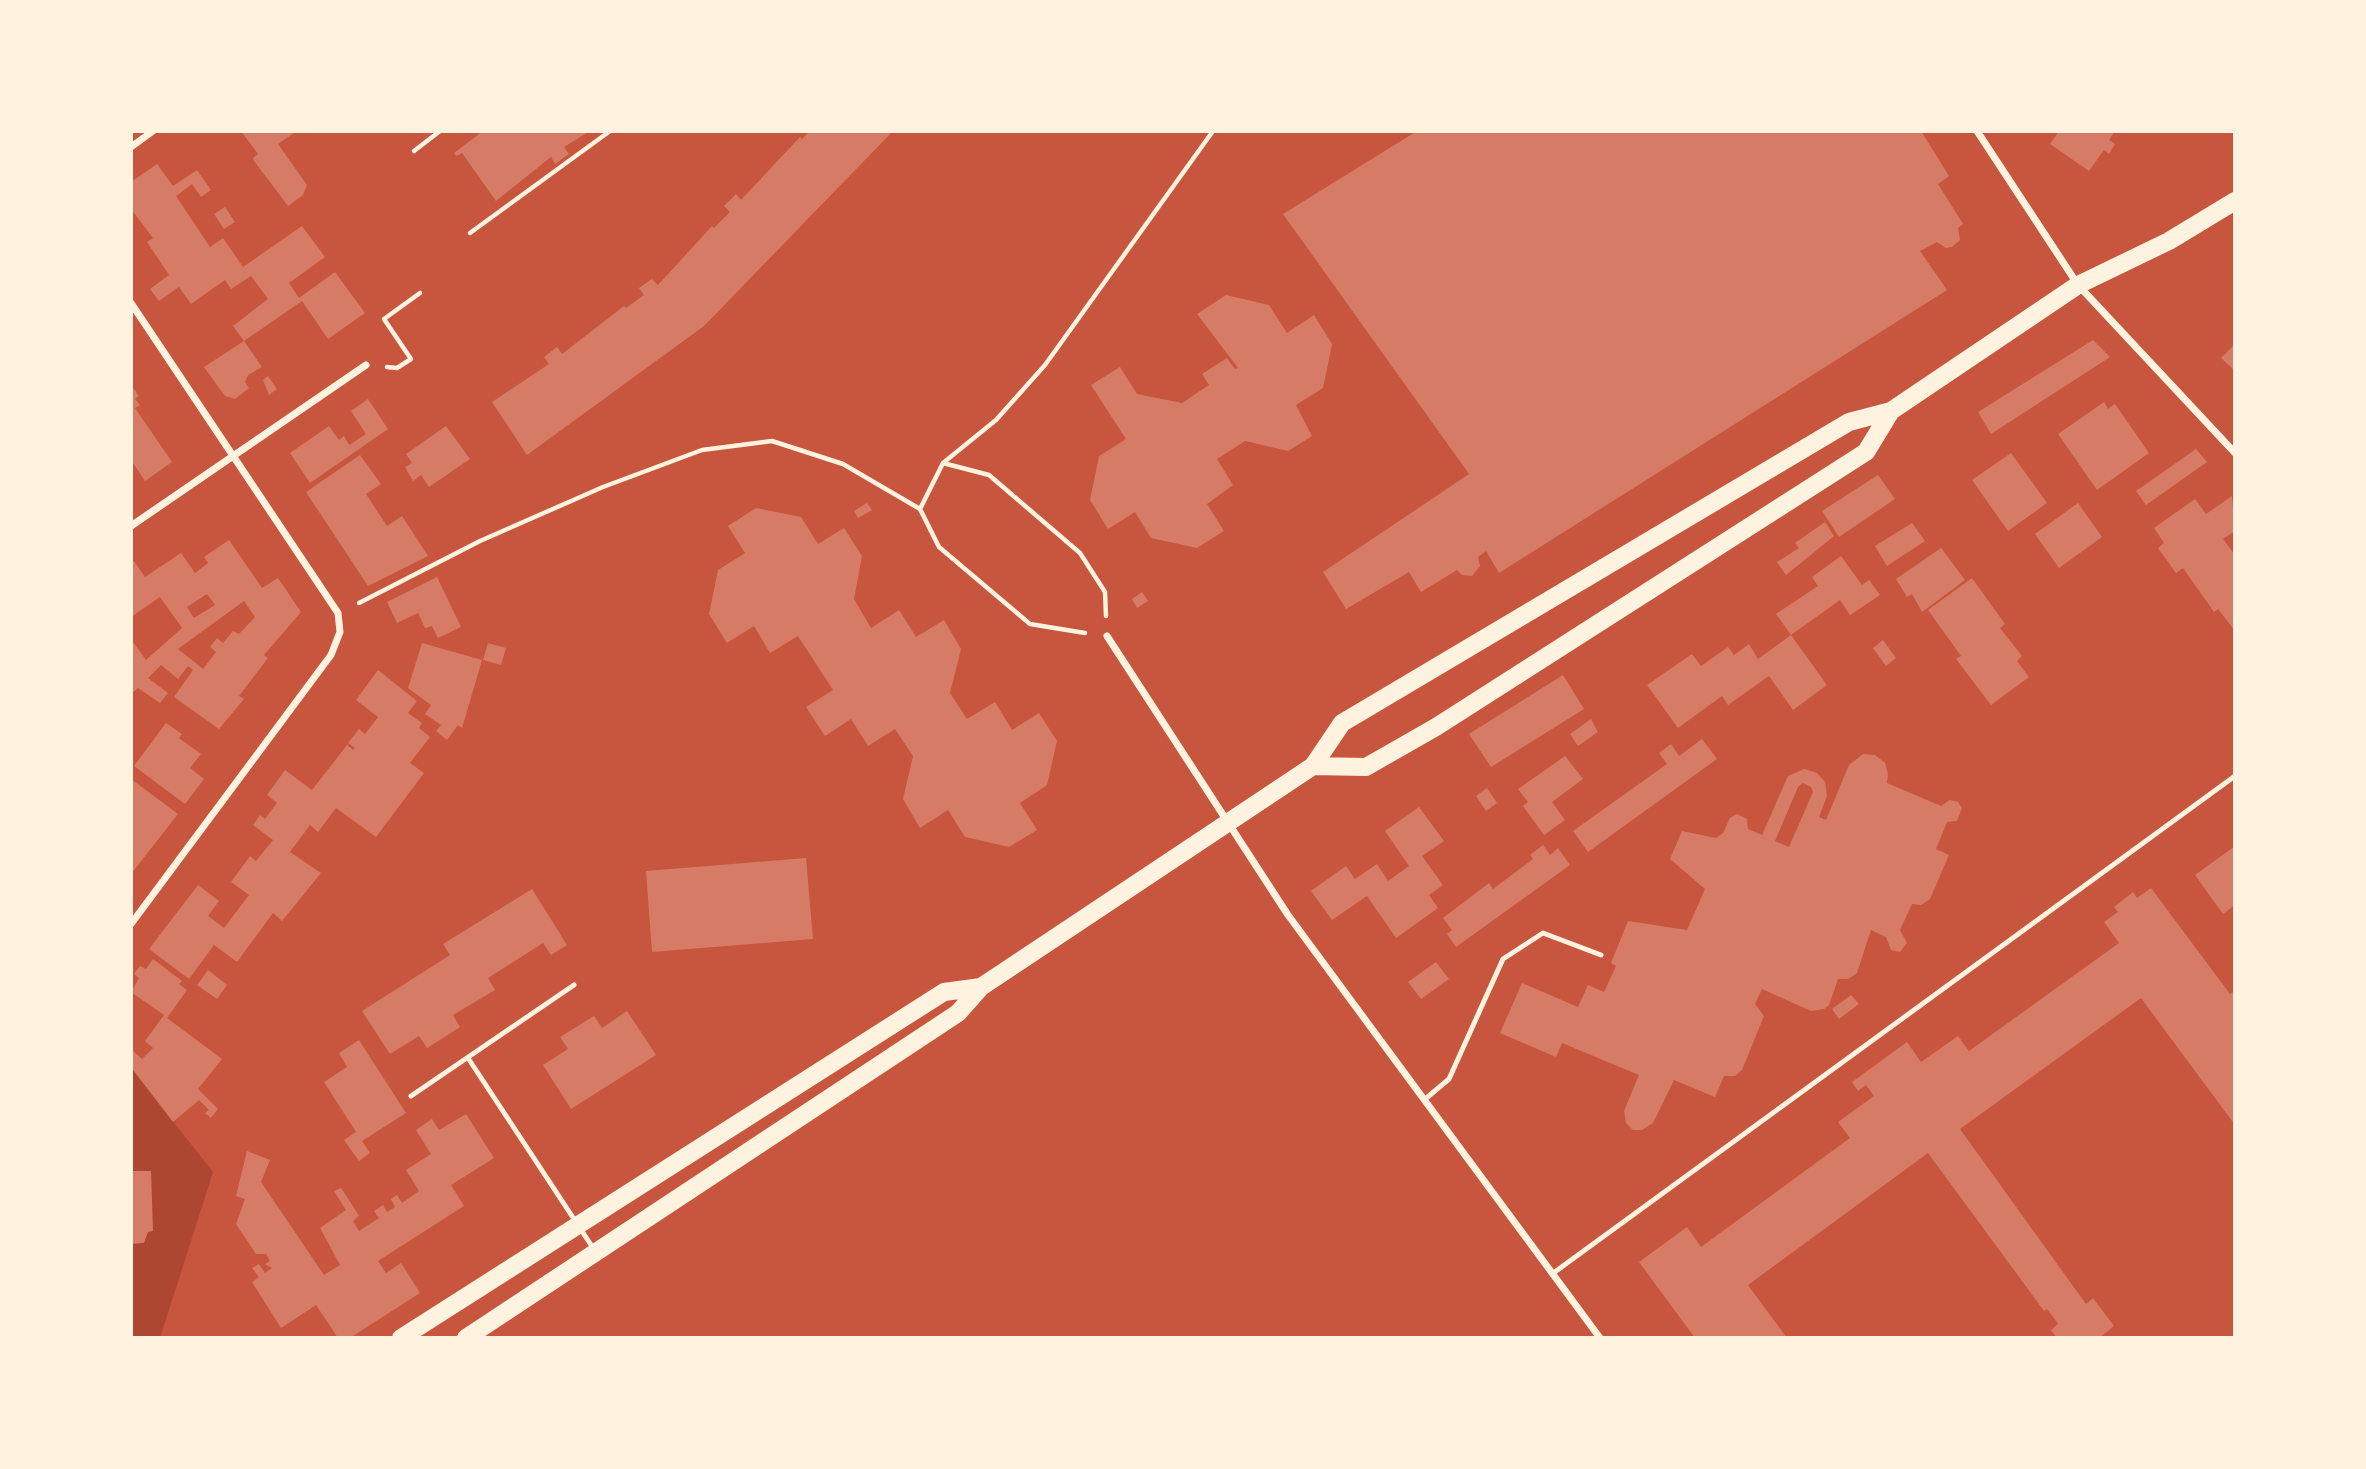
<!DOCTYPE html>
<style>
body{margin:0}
#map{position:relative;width:2366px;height:1469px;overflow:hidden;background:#c8553d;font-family:Montserrat,sans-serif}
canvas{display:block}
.frame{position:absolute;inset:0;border:133px solid #fff3e0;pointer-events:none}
</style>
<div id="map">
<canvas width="2366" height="1469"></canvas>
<div class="frame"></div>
</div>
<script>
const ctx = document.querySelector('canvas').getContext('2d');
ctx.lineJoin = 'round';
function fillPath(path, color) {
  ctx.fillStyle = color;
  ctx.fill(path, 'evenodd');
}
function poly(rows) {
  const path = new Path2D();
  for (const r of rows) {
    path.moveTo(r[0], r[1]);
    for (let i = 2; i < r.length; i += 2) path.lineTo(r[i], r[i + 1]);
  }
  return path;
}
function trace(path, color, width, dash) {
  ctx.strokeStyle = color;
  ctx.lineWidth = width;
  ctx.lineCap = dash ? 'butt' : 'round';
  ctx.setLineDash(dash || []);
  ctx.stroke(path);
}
fillPath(poly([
 [131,1068,213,1172,160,1338,131,1338]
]), '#ae4732');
fillPath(poly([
 [241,131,297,131,278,144,307,185,303,195,288,206,254,161,253,158,258,154],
 [483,131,590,131,564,147,569,154,555,164,551,157,496,201,462,153,456,156,454,153],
 [810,131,893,131,704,326,527,455,492,402,549,364,544,357,557,347,562,354,624,306,626,308,644,295,639,288,652,279,658,285,712,226,714,228,730,212,724,206,736,194,741,200,800,137,802,139],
 [1417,131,1921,131,1949,176,1938,184,1963,224,1958,228,1960,240,1952,247,1946,248,1937,242,1920,251,1947,290,1499,573,1486,551,1478,557,1480,566,1472,576,1462,575,1457,570,1421,592,1409,572,1346,609,1323,572,1469,474,1283,214],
 [2059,131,2115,131,2109,140,2115,144,2109,154,2104,150,2089,171,2050,144],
 [157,164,173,186,197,170,211,190,201,197,192,184,176,196,210,247,223,238,243,267,302,226,325,257,289,283,299,298,335,272,365,313,328,339,302,301,244,341,262,367,248,375,245,382,249,388,235,399,225,396,204,367,244,341,233,326,268,299,251,276,231,289,225,280,191,304,179,287,159,301,150,289,169,275,147,242,153,238,131,209,131,182],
 [225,207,235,222,224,229,214,214],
 [1226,295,1269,305,1287,333,1314,315,1332,344,1323,388,1296,405,1312,436,1288,451,1245,441,1217,459,1233,485,1207,504,1224,531,1197,548,1151,538,1135,512,1108,529,1090,500,1099,456,1126,439,1091,385,1120,367,1137,394,1182,403,1209,385,1202,374,1227,358,1235,369,1238,368,1197,314],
 [2093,340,2110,357,1991,434,1978,412],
 [2235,344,2235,371,2221,358],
 [268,376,277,389,269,395,263,380],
 [131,385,139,396,135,399,140,405,135,408,172,462,145,481,131,460],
 [368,399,388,429,310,483,290,453,329,426,339,440,344,436,349,445,366,434,351,411],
 [2104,402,2108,409,2115,404,2149,453,2097,490,2058,434],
 [446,426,470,459,429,487,421,475,413,481,405,467,412,463,406,454],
 [2196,449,2207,462,2146,505,2136,491],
 [2011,453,2047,503,2008,531,1972,480],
 [360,455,381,484,366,494,387,526,402,516,428,556,368,586,306,492],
 [1878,475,1895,499,1839,537,1822,511],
 [2232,496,2235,531,2223,539,2235,555,2235,631,2218,609,2214,612,2183,568,2176,573,2158,548,2164,543,2154,528,2195,499,2206,514],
 [867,503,872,510,858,518,854,511],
 [2078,503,2102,537,2059,568,2035,534],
 [756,508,801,517,818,544,844,528,862,556,854,599,871,628,899,610,916,637,944,620,961,649,950,693,967,719,995,702,1012,730,1039,713,1057,741,1047,785,1020,803,1037,830,1009,847,965,837,948,810,920,828,903,799,913,756,895,729,868,746,851,719,825,736,806,707,833,690,798,636,770,653,754,626,727,643,709,614,718,570,745,553,728,526],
 [1825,522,1834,536,1786,575,1777,562,1799,548,1795,543],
 [1912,523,1925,541,1887,566,1875,546],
 [229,540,262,588,278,578,301,612,264,655,268,658,239,696,244,699,219,729,174,697,193,670,188,666,178,679,161,665,148,678,168,693,160,703,138,688,131,694,131,639,146,660,182,628,160,597,131,617,131,563,134,561,145,577,181,553,195,573,208,563,204,557],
 [207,594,215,605,194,618,187,607],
 [244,601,255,617,239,634,233,631,223,643,217,638,210,647,216,652,203,669,178,649],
 [1941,548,1965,580,1922,612,1912,594,1907,597,1896,579],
 [1841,556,1862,585,1869,580,1880,595,1850,615,1840,600,1791,635,1776,614,1818,586,1812,577],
 [437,577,461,627,438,638,432,626,425,628,418,613,397,623,387,602],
 [1972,578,2005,624,2000,628,2022,656,2017,661,2029,677,1991,705,1956,659,1961,656,1928,610],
 [1142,592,1148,601,1137,608,1132,599],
 [1791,635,1827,685,1793,710,1769,676,1728,705,1722,696,1678,728,1647,685,1692,654,1701,666,1728,647,1734,655,1749,644,1758,659],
 [1883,640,1896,658,1886,666,1873,648],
 [422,643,482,660,462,728,458,725,447,740,436,731,441,725,425,714,431,705,408,688],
 [488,643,506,648,501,665,483,660],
 [378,670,417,701,408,713,422,723,419,728,430,737,410,763,424,773,376,837,336,808,318,832,310,825,290,852,321,873,282,921,273,913,237,962,214,945,189,979,149,949,198,885,219,901,208,916,224,928,249,895,231,882,250,856,256,861,273,840,253,825,260,815,265,819,277,803,267,795,285,770,312,790,347,745,353,750,355,748,348,743,359,729,365,734,378,717,356,700],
 [1563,675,1584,709,1491,767,1469,734],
 [1591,719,1598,732,1578,746,1570,734],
 [166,723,182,734,179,738,201,754,190,768,204,779,185,804,134,766],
 [1702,739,1717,759,1588,852,1573,831,1667,764,1659,753,1671,744,1679,756],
 [1863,754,1875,755,1885,763,1888,774,1887,783,1941,806,1950,800,1958,802,1962,808,1957,821,1947,822,1936,849,1949,855,1930,899,1921,905,1912,904,1900,930,1907,943,1900,952,1891,950,1886,937,1871,930,1857,973,1848,979,1838,979,1829,1005,1824,1009,1811,1011,1762,989,1755,1004,1764,1016,1742,1070,1735,1076,1724,1076,1715,1097,1674,1080,1653,1123,1642,1130,1633,1130,1626,1123,1624,1111,1639,1075,1562,1043,1556,1057,1500,1033,1522,983,1578,1007,1588,985,1604,992,1616,966,1611,963,1628,921,1687,930,1705,889,1670,859,1682,831,1716,838,1723,833,1730,818,1737,814,1747,819,1748,829,1762,835,1788,776,1804,769,1817,773,1825,782,1827,796,1819,817,1826,820,1849,765],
 [1803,783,1811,787,1813,792,1789,847,1775,841,1798,787],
 [1565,756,1583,779,1552,802,1565,820,1544,835,1523,806,1528,802,1518,789],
 [131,779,178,814,131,874],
 [1487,788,1497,803,1486,811,1476,796],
 [1419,807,1444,841,1422,856,1443,885,1429,895,1438,908,1396,938,1367,896,1332,920,1311,891,1346,866,1355,879,1377,864,1388,881,1409,866,1385,831],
 [1543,845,1550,855,1558,848,1570,865,1456,947,1447,934,1452,930,1443,918,1489,883,1493,889,1533,859,1530,855],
 [2235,846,2235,905,2223,914,2195,875],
 [806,858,813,939,652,952,646,871],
 [2151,888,2230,994,2235,991,2235,1125,2141,998,1960,1129,2086,1304,2093,1298,2114,1326,2099,1338,2057,1338,2051,1330,2058,1324,2047,1309,2044,1311,1928,1153,1748,1285,1787,1338,1695,1338,1639,1262,1687,1227,1701,1247,1850,1138,1838,1122,1874,1096,1866,1085,1858,1091,1852,1082,1907,1042,1921,1062,1958,1036,1969,1051,2119,943,2104,922,2118,912,2114,907,2133,892,2137,898],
 [532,889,567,945,551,955,543,943,488,978,495,990,453,1015,460,1027,443,1038,427,1048,419,1036,390,1054,362,1011,450,955,443,944],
 [153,959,182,981,179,984,187,990,167,1018,222,1059,198,1089,218,1109,211,1118,205,1113,209,1110,199,1100,173,1122,131,1067,131,1049,142,1059,153,1048,145,1041,164,1015,131,992,139,978,134,974,140,966,146,969],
 [1436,962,1449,979,1421,999,1408,982],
 [208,970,227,985,217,999,197,985],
 [1851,995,1859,1004,1839,1019,1832,1009],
 [627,1011,656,1055,571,1109,543,1065,568,1049,560,1037,594,1016,602,1028],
 [359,1040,406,1113,362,1141,370,1153,359,1161,344,1140,356,1132,324,1082,347,1067,339,1053],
 [466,1114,494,1158,451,1185,464,1206,378,1261,386,1273,401,1263,420,1293,350,1338,338,1338,316,1305,281,1328,252,1282,259,1277,252,1268,259,1264,265,1273,272,1268,265,1264,270,1261,266,1254,256,1254,236,1224,245,1199,236,1196,247,1151,270,1160,261,1182,324,1275,340,1265,320,1228,346,1210,334,1191,341,1188,351,1203,359,1216,353,1221,359,1231,379,1218,374,1211,383,1205,387,1212,395,1207,391,1199,397,1195,402,1203,419,1191,406,1170,431,1154,416,1130,432,1119,439,1130],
 [131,1171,151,1171,153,1231,148,1232,144,1243,131,1244]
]), '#d67c66');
trace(poly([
 [414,151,440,131],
 [470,233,610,131],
 [387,367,397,368,411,359,384,319,420,293],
 [943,463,989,475,1080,553,1105,592,1106,616],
 [920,509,943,463,996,420,1045,365,1213,131],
 [359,603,480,541,603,487,702,450,772,441,843,464,920,509,939,547,1030,624,1085,633]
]), '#fff3e0', 4.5);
trace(poly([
 [468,1058,595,1251],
 [411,1096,574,985],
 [1424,1100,1449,1079,1503,959,1543,933,1601,955],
 [1552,1274,2235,776]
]), '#fff3e0', 5);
trace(poly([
 [1977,131,2078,285,2235,453],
 [131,147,153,131],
 [131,303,338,613,340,632,331,655,131,924],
 [131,526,366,365],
 [1107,636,1288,915,1600,1338]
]), '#fff3e0', 7);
trace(poly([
 [1313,766,1366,767,1436,727,1866,452,1891,411],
 [401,1338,944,992,981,987],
 [466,1338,958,1013,981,987,1313,766,1342,723,1849,422,1891,411,2078,285,2169,241,2235,201]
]), '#fff3e0', 18);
</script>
